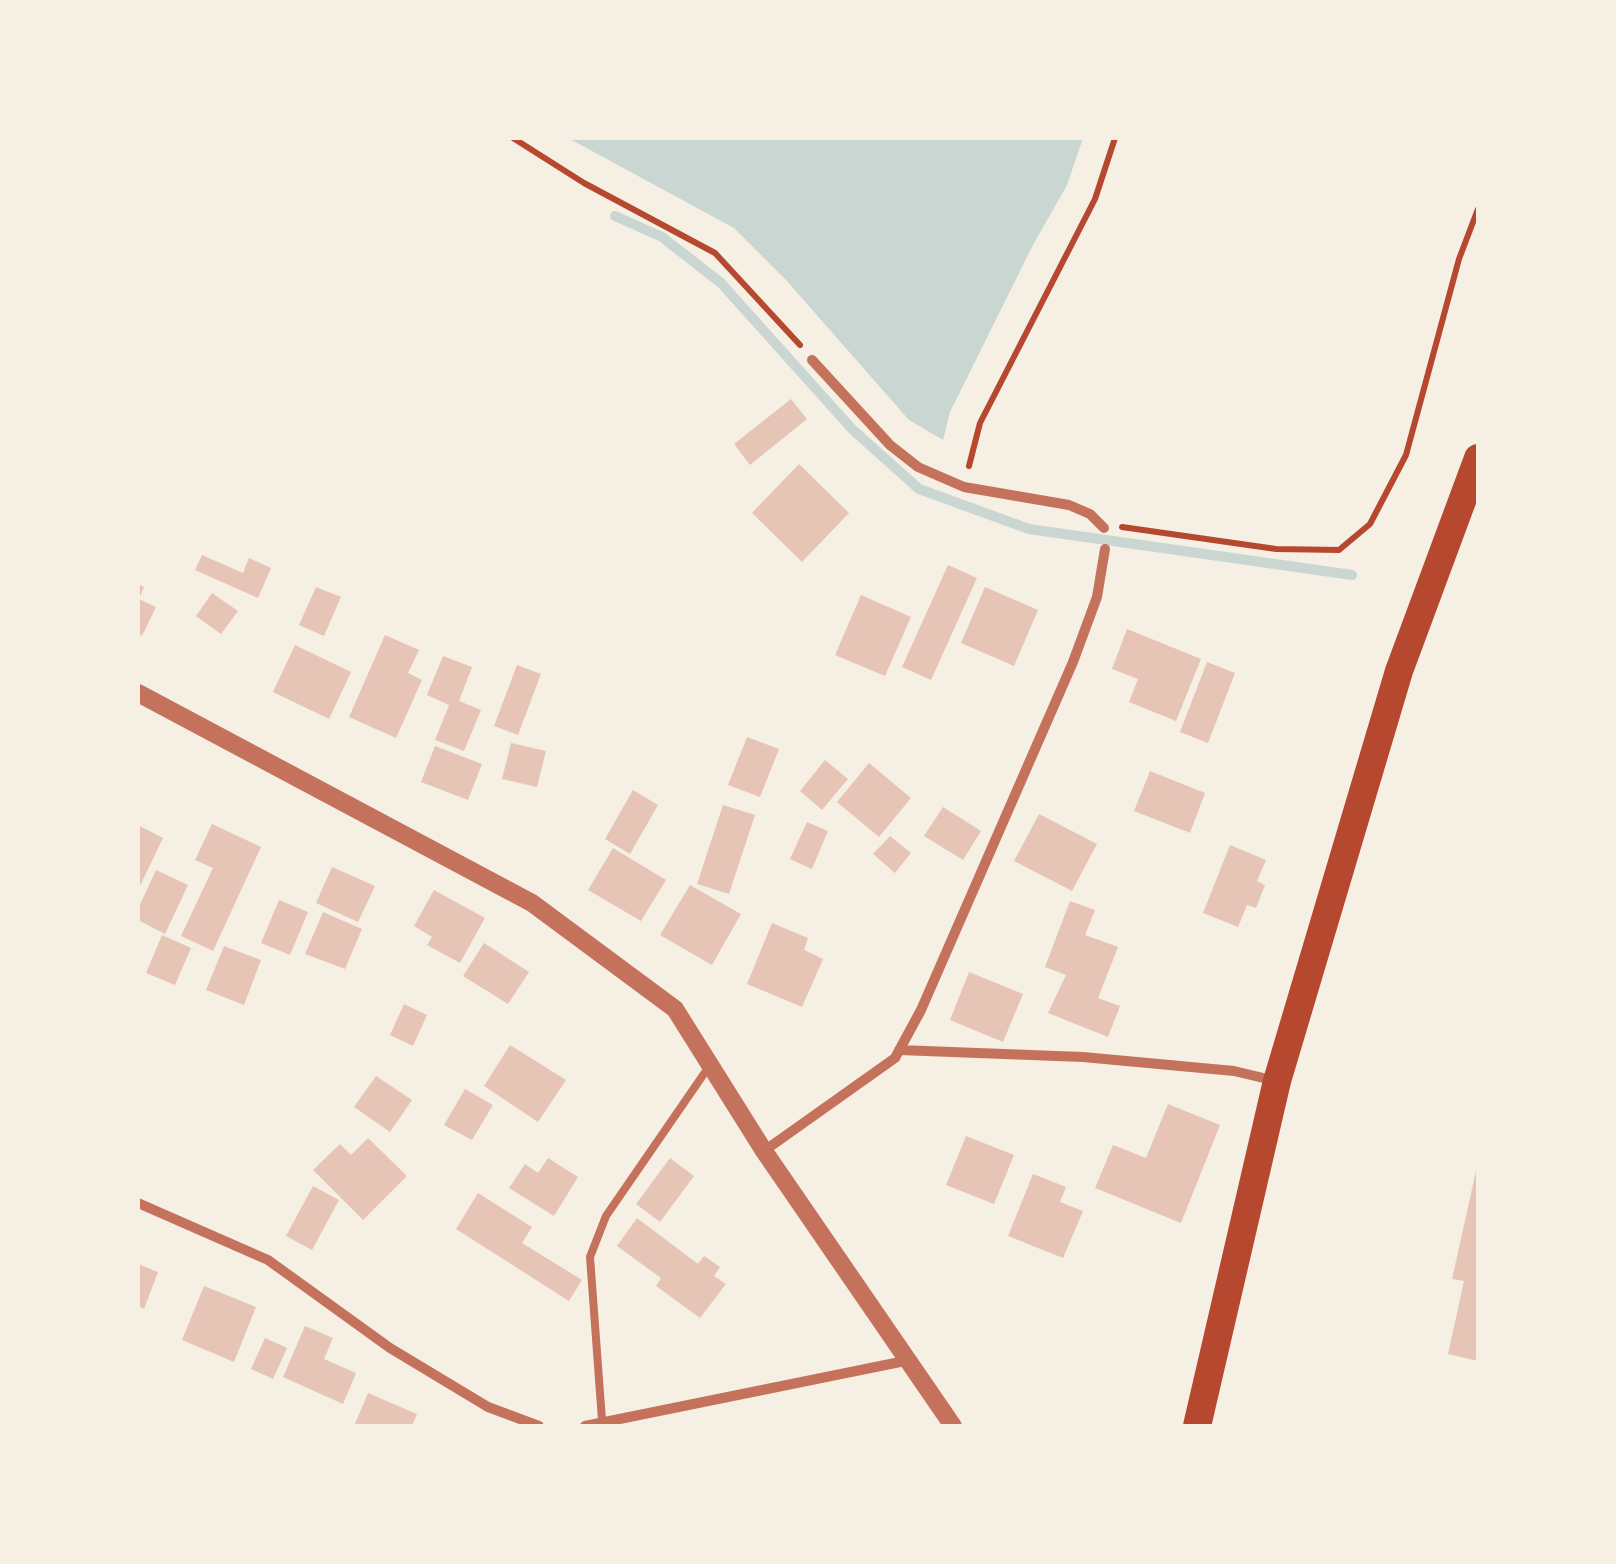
<!DOCTYPE html>
<style>
body{margin:0}
#map{position:relative;width:1616px;height:1564px;overflow:hidden;background:#f6efe4;font-family:Lato,sans-serif}
canvas{display:block}
.frame{position:absolute;inset:0;border:140px solid #f6efe4;pointer-events:none}
</style>
<div id="map">
<canvas width="1616" height="1564"></canvas>
<div class="frame"></div>
</div>
<script>
const ctx = document.querySelector('canvas').getContext('2d');
ctx.lineJoin = 'round';
function fillPath(path, color) {
  ctx.fillStyle = color;
  ctx.fill(path, 'evenodd');
}
function poly(rows) {
  const path = new Path2D();
  for (const r of rows) {
    path.moveTo(r[0], r[1]);
    for (let i = 2; i < r.length; i += 2) path.lineTo(r[i], r[i + 1]);
  }
  return path;
}
function trace(path, color, width, dash) {
  ctx.strokeStyle = color;
  ctx.lineWidth = width;
  ctx.lineCap = dash ? 'butt' : 'round';
  ctx.setLineDash(dash || []);
  ctx.stroke(path);
}
fillPath(poly([
 [568,138,1083,138,1067,185,1033,245,950,412,943,440,909,420,786,280,734,228]
]), '#c9d6d2');
trace(poly([
 [615,216,662,237,721,283,852,429,919,489,1029,529,1352,575]
]), '#c9d6d2', 10);
fillPath(poly([
 [791,399,807,419,750,465,734,444],
 [799,464,849,513,802,562,752,513],
 [202,555,243,573,249,558,271,568,258,598,195,570],
 [948,565,977,578,931,680,902,667],
 [138,584,144,587,139,599,156,607,142,636,138,634],
 [316,587,341,597,324,636,299,625],
 [985,587,1038,610,1014,666,961,643],
 [212,593,238,611,221,634,196,616],
 [861,595,911,617,885,676,835,655],
 [1127,629,1201,659,1176,721,1129,702,1138,679,1112,669],
 [385,635,419,650,408,673,422,680,396,738,349,717],
 [295,645,351,672,329,719,273,692],
 [443,656,472,667,459,701,481,710,464,751,435,740,449,705,427,695],
 [1207,662,1235,673,1208,743,1180,732],
 [517,665,541,674,518,735,494,726],
 [747,737,779,749,760,797,728,785],
 [511,743,546,751,537,787,502,779],
 [435,746,482,764,468,800,421,782],
 [825,760,848,779,822,810,800,791],
 [869,763,911,798,879,837,837,802],
 [1150,771,1205,793,1190,833,1134,811],
 [633,790,658,805,630,854,605,839],
 [723,805,755,815,729,894,697,884],
 [943,807,981,831,963,860,924,836],
 [1039,814,1097,844,1072,891,1014,861],
 [807,822,828,831,812,869,790,859],
 [212,824,261,847,213,951,181,936,213,868,195,860],
 [138,825,163,838,138,890],
 [890,836,911,853,895,873,873,854],
 [1230,845,1266,860,1257,881,1265,885,1256,908,1247,905,1238,927,1203,913],
 [613,848,666,880,641,921,588,890],
 [332,867,375,886,358,922,316,903],
 [156,870,188,885,165,934,138,920,138,909],
 [690,885,741,914,712,965,660,935],
 [434,890,485,918,460,963,427,945,432,937,414,926],
 [279,900,308,912,290,955,261,943],
 [1070,901,1095,910,1085,935,1118,947,1098,998,1120,1006,1108,1037,1048,1013,1066,975,1045,967],
 [323,912,362,929,345,969,305,954],
 [772,923,808,938,804,950,823,959,802,1007,747,984],
 [162,935,191,948,175,985,146,973],
 [484,943,529,972,508,1004,463,976],
 [224,946,261,960,244,1005,206,990],
 [969,972,1023,994,1003,1042,950,1020],
 [404,1004,427,1015,413,1046,390,1035],
 [510,1045,566,1080,538,1122,484,1086],
 [376,1076,412,1100,390,1132,354,1107],
 [465,1089,493,1105,472,1140,444,1125],
 [1168,1104,1220,1125,1181,1223,1095,1188,1113,1145,1146,1158],
 [966,1136,1014,1155,994,1204,946,1185],
 [368,1138,407,1176,363,1220,313,1170,340,1144,351,1155],
 [548,1158,578,1177,554,1216,509,1188,525,1164,538,1173],
 [670,1158,694,1176,660,1222,636,1204],
 [1478,1162,1478,1361,1448,1354,1464,1281,1452,1279],
 [1033,1174,1066,1187,1060,1202,1083,1211,1063,1258,1008,1236],
 [313,1186,339,1200,312,1250,286,1236],
 [478,1193,532,1227,522,1243,582,1280,569,1301,456,1229],
 [637,1218,698,1264,704,1256,720,1267,714,1276,726,1284,700,1318,656,1286,661,1278,617,1246],
 [138,1264,158,1272,144,1309,138,1306],
 [204,1286,256,1307,234,1362,182,1340],
 [305,1326,333,1338,324,1359,356,1373,343,1404,283,1377],
 [265,1338,287,1348,273,1379,251,1369],
 [368,1393,417,1414,412,1426,354,1426]
]), '#e6c5b7');
trace(poly([
 [513,138,584,183,715,253,800,345],
 [969,466,980,423,1095,199,1115,138],
 [1122,527,1276,549,1339,550,1370,524,1406,455,1459,259,1478,209]
]), '#b5482f', 6);
trace(poly([
 [602,1420,590,1257,606,1216,710,1065]
]), '#c5725c', 8);
trace(poly([
 [812,360,890,445,918,467,964,487,1069,505,1090,514,1104,528],
 [899,1050,1083,1057,1234,1071,1276,1081],
 [764,1151,895,1058,921,1010,1073,662,1097,597,1105,549],
 [138,1203,268,1260,390,1348,488,1407,539,1426],
 [585,1426,905,1361]
]), '#c5725c', 10);
trace(poly([
 [138,693,532,903,675,1009,764,1151,953,1426]
]), '#c5725c', 18);
trace(poly([
 [1197,1426,1277,1081,1399,671,1478,458]
]), '#b5482f', 28);
</script>
